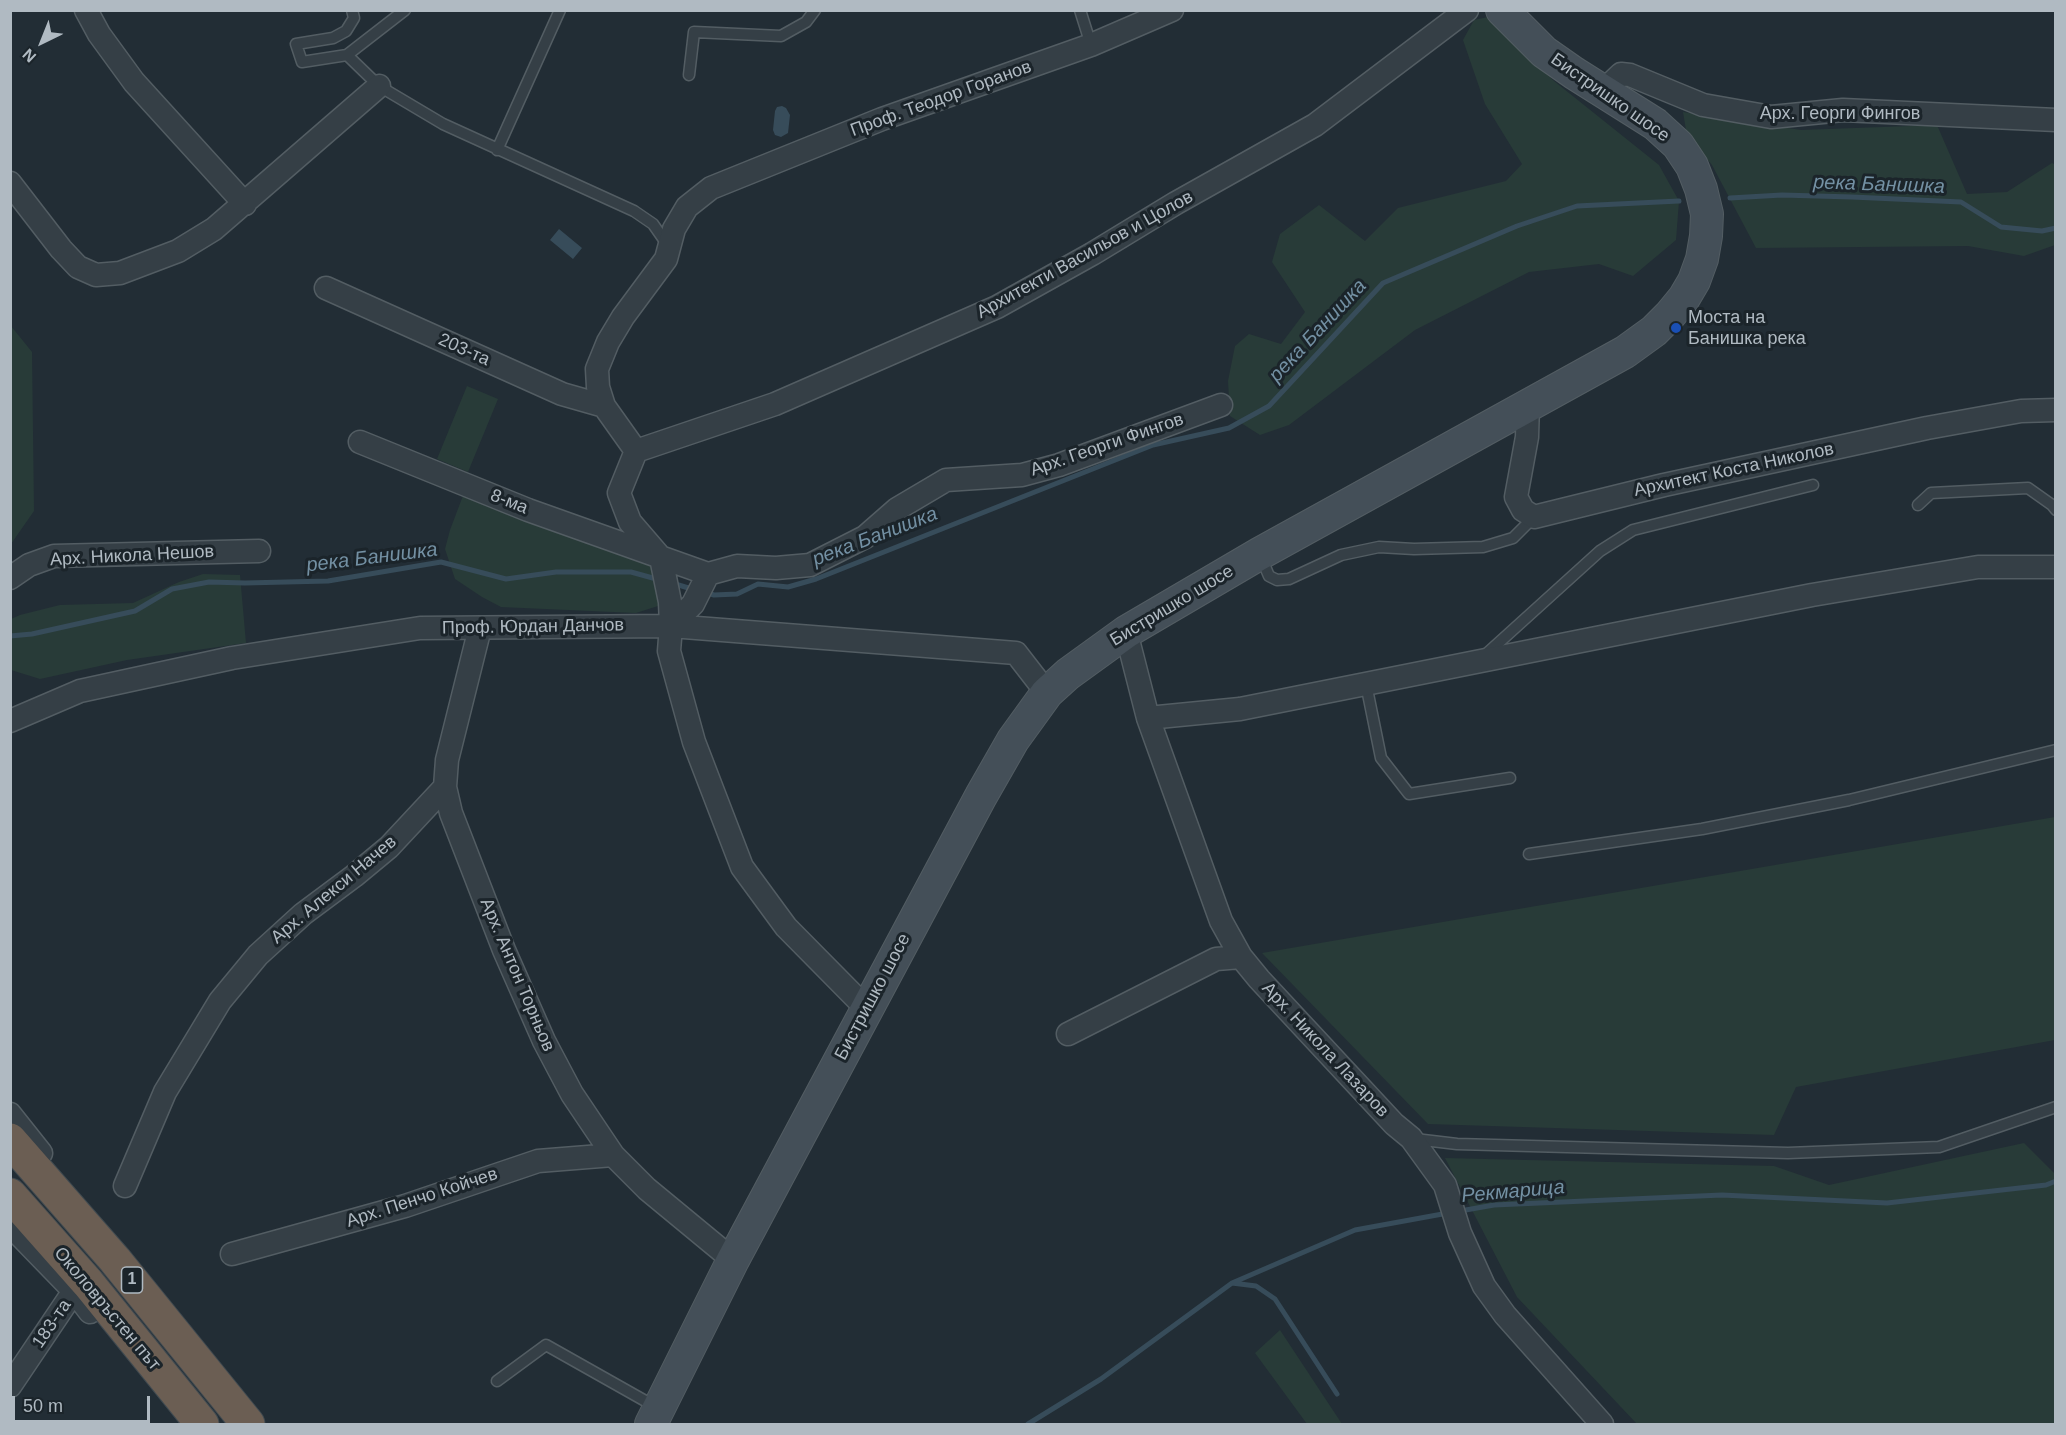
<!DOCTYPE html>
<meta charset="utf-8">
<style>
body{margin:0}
#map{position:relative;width:2066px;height:1435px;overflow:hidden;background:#222d35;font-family:Helvetica,sans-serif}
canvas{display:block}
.frame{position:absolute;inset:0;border:12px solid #b0bac2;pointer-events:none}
.north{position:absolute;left:12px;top:12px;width:60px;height:60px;-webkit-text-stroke:4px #1b242a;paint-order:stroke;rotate:223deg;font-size:16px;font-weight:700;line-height:24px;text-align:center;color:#b0bac2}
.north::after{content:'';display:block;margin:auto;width:21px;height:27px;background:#b0bac2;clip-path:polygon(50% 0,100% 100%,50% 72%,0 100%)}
.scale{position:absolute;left:12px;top:1396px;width:138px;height:27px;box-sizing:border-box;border:3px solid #b0bac2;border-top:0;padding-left:8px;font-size:18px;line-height:21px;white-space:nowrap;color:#b0bac2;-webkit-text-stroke:4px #1b242a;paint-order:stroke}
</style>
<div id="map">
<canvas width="2066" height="1435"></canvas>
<div class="frame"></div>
<div class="north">N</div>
<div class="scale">50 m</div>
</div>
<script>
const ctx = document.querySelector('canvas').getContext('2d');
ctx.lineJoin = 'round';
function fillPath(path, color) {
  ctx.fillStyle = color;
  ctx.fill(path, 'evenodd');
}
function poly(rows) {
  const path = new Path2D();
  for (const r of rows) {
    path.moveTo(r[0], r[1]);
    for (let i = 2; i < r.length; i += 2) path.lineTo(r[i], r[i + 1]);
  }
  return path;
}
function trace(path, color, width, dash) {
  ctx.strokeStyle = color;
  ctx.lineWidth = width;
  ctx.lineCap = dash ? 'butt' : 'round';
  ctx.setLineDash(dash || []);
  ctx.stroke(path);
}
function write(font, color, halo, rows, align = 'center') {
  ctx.font = font + ' Helvetica,sans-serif';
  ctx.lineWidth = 6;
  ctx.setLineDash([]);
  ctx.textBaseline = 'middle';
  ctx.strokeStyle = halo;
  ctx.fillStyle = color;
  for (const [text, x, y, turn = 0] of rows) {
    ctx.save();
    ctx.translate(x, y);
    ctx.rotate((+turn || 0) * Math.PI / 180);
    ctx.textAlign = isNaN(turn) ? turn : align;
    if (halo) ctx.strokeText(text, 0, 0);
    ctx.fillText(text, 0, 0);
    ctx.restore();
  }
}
fillPath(poly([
 [1488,17,1554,81,1659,165,1679,201,1676,240,1633,276,1599,264,1529,272,1415,330,1289,425,1260,435,1230,416,1228,381,1235,346,1249,334,1281,344,1305,312,1272,262,1280,234,1319,205,1365,241,1398,208,1506,181,1522,164,1485,104,1463,40,1474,20],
 [1683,112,1801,130,1937,125,1967,194,2007,192,2052,163,2056,165,2055,245,2024,256,1968,246,1756,248,1712,165,1687,136],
 [11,326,32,352,34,511,11,544],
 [467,386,498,399,468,472,437,459],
 [464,493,653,567,662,595,658,606,636,613,501,607,482,597,455,579,445,549,450,530],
 [203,574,240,575,246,643,127,660,40,679,11,670,11,619,20,615,60,605,133,603,179,582],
 [2055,817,2055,1040,1796,1087,1774,1135,1428,1124,1262,953],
 [2024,1143,2055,1174,2055,1424,1637,1424,1517,1297,1445,1158,1774,1166,1829,1185],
 [1280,1330,1342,1424,1307,1424,1255,1353]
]), '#283b38');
fillPath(poly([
 [782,106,786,108,790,115,788,133,781,137,775,135,773,130,775,111,777,107],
 [559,229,582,248,573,259,550,240]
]), '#374c5a');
trace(poly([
 [1730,198,1782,195,1852,197,1961,202,2001,227,2042,231,2056,228],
 [672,583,695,590],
 [704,592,714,595,737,594,758,584,788,587,816,579,1153,445,1229,428,1269,406,1383,283,1517,226,1577,206,1679,201],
 [10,636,32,634,135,611,172,589,209,582,245,583,328,581,441,562,506,579,556,572,631,572,660,580],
 [1460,1211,1494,1205,1722,1195,1887,1203,2046,1185,2056,1181],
 [1232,1283,1256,1286,1275,1299,1337,1394],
 [1028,1424,1101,1379,1232,1283,1355,1230,1448,1213]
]), '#374c5a', 5);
const lane = poly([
 [352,10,354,18,346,31,333,38,296,44,302,62,347,55,379,86,443,124,634,211,653,224,669,247],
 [1080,10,1091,45],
 [347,55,405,10],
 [689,75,694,32,781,36,806,22,815,10],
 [497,150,560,10],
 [1918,505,1931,493,2028,488,2052,505,2056,510],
 [1261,557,1269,576,1277,580,1289,579,1341,555,1379,547,1414,549,1483,547,1513,538,1534,517],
 [1484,656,1600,551,1633,530,1813,485],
 [1366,684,1381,758,1409,794,1510,778],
 [1529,854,1702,829,1849,800,2056,750],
 [1415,1139,1457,1144,1788,1153,1939,1147,2056,1107],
 [497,1381,546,1345,656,1407]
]);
const street = poly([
 [86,10,99,34,134,82,245,204],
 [1603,91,1621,74,1630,75,1703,105,1771,117,1843,110,2056,120],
 [10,183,61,249,78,267,96,275,120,273,178,251,214,229,379,86],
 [326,288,562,394,604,406],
 [1528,404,1527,437,1516,497,1523,510,1534,517,1664,485,1927,428,2021,411,2056,410],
 [360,442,528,510,708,574,737,566,776,568,810,565,865,537,897,509,946,480,1022,475,1059,465,1221,405],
 [636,451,775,404,997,307,1092,254,1176,203,1315,125,1467,10],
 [636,451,604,406,598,387,597,369,608,342,623,317,666,259,674,229,687,207,711,188,882,119,1091,45,1172,10],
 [636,451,619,493,630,522,661,558,670,602,671,626,669,651,694,742,742,867,786,927,867,1009],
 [10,578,29,565,54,556,259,551],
 [671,626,693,604,708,574],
 [480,628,447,760,445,787,451,813,504,950,544,1041,572,1094,613,1155,647,1189,733,1260],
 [1126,632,1148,718,1221,921,1241,957,1259,979,1394,1124,1411,1138,1445,1185,1460,1233,1484,1286,1505,1315,1602,1424],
 [1148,718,1240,709,1812,595,1978,567,2056,567],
 [10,721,80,691,232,658,420,628,671,626,1016,653,1047,693],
 [1068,1034,1216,959,1241,957],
 [10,1114,41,1153],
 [125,1186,165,1092,220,1001,258,955,303,914,354,876,389,847,445,787],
 [10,1225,74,1291,90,1312],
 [232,1254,405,1206,538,1161,613,1155],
 [10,1386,74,1291]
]);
const secondary = poly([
 [651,1424,733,1260,981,796,1013,740,1047,693,1068,674,1126,632,1259,554,1625,352,1654,331,1670,315,1684,298,1694,281,1702,259,1706,236,1707,214,1701,189,1692,166,1678,145,1655,124,1574,73,1544,52,1502,10]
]);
const highway = poly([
 [10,1140,115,1260,248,1424],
 [10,1195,88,1283,202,1424]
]);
trace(lane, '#535d63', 13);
trace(street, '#535d63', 25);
trace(secondary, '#535d63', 34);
trace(highway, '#404a50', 35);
trace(lane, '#353f46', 10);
trace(street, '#353f46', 22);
trace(secondary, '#444f58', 32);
trace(highway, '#6b5e53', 33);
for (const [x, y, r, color] of [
 [1676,328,6,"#1a4fb4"]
]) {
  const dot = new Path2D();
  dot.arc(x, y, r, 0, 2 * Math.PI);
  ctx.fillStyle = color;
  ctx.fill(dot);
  trace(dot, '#1b242a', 2);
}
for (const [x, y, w] of [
 [132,1280,21]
]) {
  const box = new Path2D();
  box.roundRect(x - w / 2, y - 13, w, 26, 4.5);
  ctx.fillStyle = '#1b242a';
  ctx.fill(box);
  trace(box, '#b0bac2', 1.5);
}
write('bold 16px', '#b0bac2', null, [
 ["1",132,1280]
]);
write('18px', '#b0bac2', '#1b242a', [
 ["Бистришко шосе",1610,98,35],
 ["Проф. Теодор Горанов",941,99,-20],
 ["Арх. Георги Фингов",1840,114],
 ["Архитекти Васильов и Цолов",1085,255,-29],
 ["203-та",464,350,24],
 ["Арх. Георги Фингов",1107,445,-19],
 ["Архитект Коста Николов",1734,470,-12],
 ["8-ма",509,502,22],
 ["Арх. Никола Нешов",132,556,-3],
 ["Бистришко шосе",1172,606,-31],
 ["Проф. Юрдан Данчов",533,627,-1],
 ["Арх. Алекси Начев",334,890,-40],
 ["Арх. Антон Торньов",517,975,67],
 ["Бистришко шосе",873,997,-62],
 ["Арх. Никола Лазаров",1325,1050,47],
 ["Арх. Пенчо Койчев",422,1198,-18],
 ["Околовръстен път",107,1309,50],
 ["183-та",52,1324,-56]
]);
write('18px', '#b0bac2', '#1b242a', [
 ["Моста на",1688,318],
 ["Банишка река",1688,339]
], 'left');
write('italic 20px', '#7390a3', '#1b242a', [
 ["река Банишка",1879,185,2],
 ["река Банишка",1318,331,-47],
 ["река Банишка",875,537,-21],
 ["река Банишка",372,558,-7],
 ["Рекмарица",1513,1192,-5]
]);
</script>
